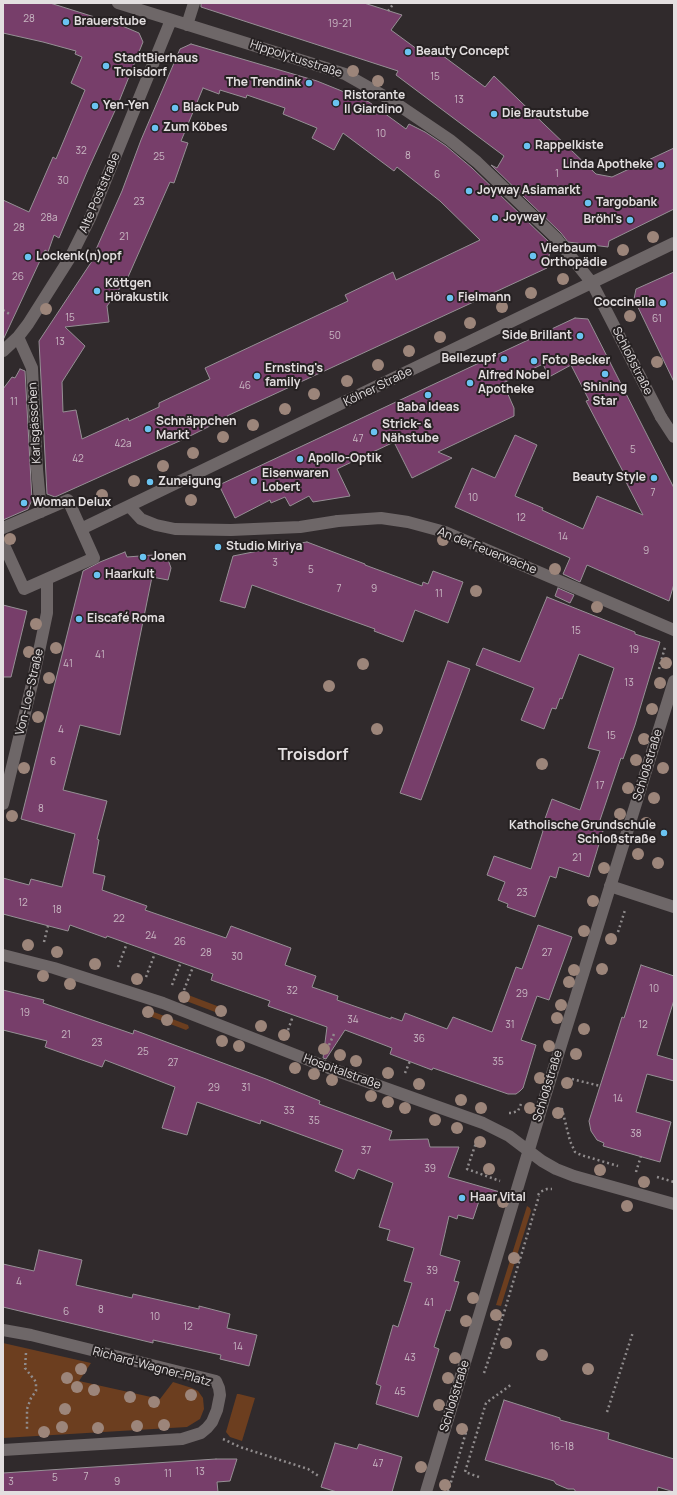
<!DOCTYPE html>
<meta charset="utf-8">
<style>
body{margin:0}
#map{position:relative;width:677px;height:1495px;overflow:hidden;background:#302a2c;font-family:Manrope,sans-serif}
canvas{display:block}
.frame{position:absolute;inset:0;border:4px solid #e3dfe0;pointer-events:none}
</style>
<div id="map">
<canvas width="677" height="1495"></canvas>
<div class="frame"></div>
</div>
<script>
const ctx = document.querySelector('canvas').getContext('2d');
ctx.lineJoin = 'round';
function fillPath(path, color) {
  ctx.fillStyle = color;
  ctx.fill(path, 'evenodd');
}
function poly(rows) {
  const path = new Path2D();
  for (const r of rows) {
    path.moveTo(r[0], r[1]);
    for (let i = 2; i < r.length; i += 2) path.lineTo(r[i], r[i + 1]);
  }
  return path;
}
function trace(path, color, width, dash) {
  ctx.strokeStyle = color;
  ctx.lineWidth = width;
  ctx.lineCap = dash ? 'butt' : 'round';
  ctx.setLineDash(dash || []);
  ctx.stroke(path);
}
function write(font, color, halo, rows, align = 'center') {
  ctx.font = font + ' Manrope,sans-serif';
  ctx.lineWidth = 4;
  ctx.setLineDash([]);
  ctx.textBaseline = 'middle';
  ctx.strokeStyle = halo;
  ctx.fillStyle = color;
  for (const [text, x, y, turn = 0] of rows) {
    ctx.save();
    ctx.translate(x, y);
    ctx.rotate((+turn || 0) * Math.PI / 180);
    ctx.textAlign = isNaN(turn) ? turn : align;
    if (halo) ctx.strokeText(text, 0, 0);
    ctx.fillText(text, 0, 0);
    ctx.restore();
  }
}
fillPath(poly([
 [183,993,225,1009,226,1013,223,1015,181,999,180,996],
 [146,1009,188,1025,189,1028,186,1030,144,1014,143,1011],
 [527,1206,530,1208,531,1211,501,1306,496,1305],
 [3,1343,91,1363,79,1381,160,1399,173,1382,192,1388,198,1391,203,1398,204,1409,200,1419,187,1427,3,1438],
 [237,1394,239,1394,255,1398,242,1441,230,1437,226,1432]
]), '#6c3e1f');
const building = poly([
 [3,3,50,3,120,25,139,33,143,42,118,104,87,172,59,238,54,235,48,252,45,250,3,340,3,200,29,212,53,157,56,159,85,90,71,83,82,57,75,54,76,51,43,42,3,33,3,3],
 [201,3,364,3,402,15,391,30,425,55,431,47,485,87,494,76,596,174,612,177,674,148,674,209,609,241,608,247,568,242,561,233,491,165,497,168,504,156,396,75,398,71,201,7,201,3],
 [191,44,317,81,369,102,406,129,409,124,425,132,446,146,472,168,550,243,551,244,547,268,227,416,228,417,184,439,55,497,47,494,39,341,96,255,94,254,122,191,141,140,180,49,191,44],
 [203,88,219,94,220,90,246,98,247,95,285,108,283,114,317,128,312,138,334,150,343,133,394,171,397,167,412,179,440,201,480,240,396,280,393,272,345,295,348,301,205,368,210,379,159,403,159,407,129,421,128,418,82,439,76,410,63,412,62,382,85,346,65,327,109,322,107,306,128,277,170,182,174,183,188,143,181,141,203,88],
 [674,272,674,382,634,299,636,289,674,272],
 [575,318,588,319,674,488,674,584,669,601,587,565,580,582,563,574,570,558,455,507,472,468,495,478,515,435,537,445,515,496,543,508,542,510,583,529,597,496,643,515,626,482,628,481,586,401,589,400,571,365,549,377,543,364,503,383,514,408,514,416,438,452,452,458,412,478,394,442,337,469,350,496,313,502,309,496,290,506,285,497,271,503,270,500,235,518,219,485,575,318],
 [20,369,25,371,32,500,28,509,3,520,3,389,12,377,15,378,20,369],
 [307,542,365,564,365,565,422,586,423,582,428,584,433,571,463,582,448,623,415,610,403,642,374,631,375,629,252,585,245,608,220,601,233,556,288,545,307,542],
 [125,552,127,557,166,554,171,568,168,580,152,577,120,735,80,725,63,790,107,801,97,839,99,840,93,873,105,876,102,890,147,906,145,910,226,938,231,926,291,948,285,965,316,976,312,987,338,996,337,1000,391,1019,391,1017,402,1021,405,1013,447,1029,453,1017,492,1032,516,967,522,969,538,925,572,937,549,1000,537,996,521,1040,536,1045,523,1088,520,1091,516,1094,508,1094,433,1068,432,1070,390,1054,392,1048,345,1030,326,1059,323,1058,327,1027,268,1006,270,1001,211,980,213,974,107,936,106,938,70,925,68,931,3,914,3,878,29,885,31,879,62,887,75,834,21,819,83,571,100,562,125,552],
 [558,588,574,595,570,603,555,596,558,588],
 [547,597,635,632,635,634,660,642,635,725,623,759,621,758,597,829,603,831,589,877,559,867,556,878,550,876,535,917,507,907,508,904,498,900,505,882,487,875,494,856,531,869,543,831,541,830,552,799,580,810,600,751,588,748,614,668,579,654,562,699,560,698,556,709,552,708,544,729,521,720,534,688,476,665,483,648,520,662,547,597],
 [3,605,27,611,11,677,3,677,3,605],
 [448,661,470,669,421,800,400,793,448,661],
 [641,965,674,976,674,1000,657,1055,674,1060,674,1081,647,1074,636,1112,671,1122,660,1162,603,1146,604,1143,597,1140,591,1131,589,1121,622,1017,624,1018,641,965],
 [3,990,44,1000,43,1003,133,1034,134,1030,266,1079,320,1101,319,1104,392,1131,389,1140,428,1139,430,1147,459,1147,448,1177,500,1192,479,1201,473,1219,458,1215,457,1219,449,1216,440,1255,460,1261,454,1281,459,1282,450,1311,446,1310,434,1347,439,1349,418,1417,376,1404,381,1386,376,1384,393,1325,398,1327,412,1283,404,1281,414,1248,387,1240,390,1230,379,1227,393,1183,358,1169,354,1179,335,1171,343,1150,261,1120,260,1124,197,1102,187,1135,162,1128,175,1087,105,1060,102,1067,45,1047,47,1041,3,1030,3,990],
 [39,1250,82,1260,76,1285,132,1298,133,1294,199,1309,199,1306,230,1314,227,1328,257,1335,249,1366,220,1359,221,1355,153,1340,153,1343,3,1307,3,1264,34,1271,39,1250],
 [504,1400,560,1418,560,1420,609,1433,608,1439,674,1459,674,1492,658,1487,657,1492,576,1492,574,1489,568,1489,556,1484,554,1481,485,1460,504,1400],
 [335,1443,357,1449,359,1444,402,1457,392,1492,337,1492,321,1487,335,1443],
 [216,1459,237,1459,230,1481,217,1482,218,1492,3,1492,3,1473,216,1459]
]);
fillPath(building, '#773e6a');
trace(building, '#969095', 1);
trace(poly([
 [388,11,394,3],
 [3,310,11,315],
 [659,669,665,647],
 [618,932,625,910],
 [44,942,48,926],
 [118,967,127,943],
 [146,977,155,953],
 [172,985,181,962],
 [184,990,193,967],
 [288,1030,293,1016],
 [329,1045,334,1034],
 [405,1073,410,1061],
 [572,1079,600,1086],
 [561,1109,562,1109,570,1141,575,1152,581,1155,618,1166],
 [509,1113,511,1113,518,1111,521,1104],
 [477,1140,467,1169,500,1181],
 [636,1172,641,1156],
 [657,1177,674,1182],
 [538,1195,540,1192,547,1189,552,1189],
 [26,1353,25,1368,36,1382,36,1391,31,1398,27,1409,27,1430],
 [484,1373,499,1329,539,1196],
 [607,1412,633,1332],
 [223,1439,240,1447,308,1469,320,1477],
 [479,1477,465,1472,486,1403,512,1384],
 [448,1492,467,1429]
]), '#908c8d', 2.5, [2, 3]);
trace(poly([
 [610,886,674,907]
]), '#6e6768', 12);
trace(poly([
 [118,3,345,74,391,100,450,140,477,162,556,238,592,283,661,417],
 [187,25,194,3],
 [18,337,32,368,37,469,41,512],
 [3,351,18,337,28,324,71,256,91,216,171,20],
 [129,506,141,519,156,525,175,529,231,530,300,527,338,521],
 [3,528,68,500,94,558,24,589,3,543],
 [81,529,674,243],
 [33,680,47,613,47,579]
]), '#6e6768', 12);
trace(poly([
 [661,417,674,437],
 [338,521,381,518,408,522,445,532,674,630],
 [3,804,33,680],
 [3,955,54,968,163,1003,329,1068,483,1123,509,1136,542,1161,556,1169,574,1176,674,1204],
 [3,1330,31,1335,216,1381,219,1388,220,1395,217,1410,212,1422,207,1428,201,1433,182,1439,3,1450],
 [426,1492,543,1103,674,681]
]), '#6e6768', 12);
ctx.fillStyle = '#9c857a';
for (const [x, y] of [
 [353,71],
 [378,81],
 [653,237],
 [623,250],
 [563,279],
 [531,293],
 [502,307],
 [46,309],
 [630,316],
 [470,323],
 [440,337],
 [409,351],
 [657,362],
 [378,365],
 [347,381],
 [314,394],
 [285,409],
 [253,425],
 [223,437],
 [193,453],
 [163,466],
 [134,481],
 [102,495],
 [191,500],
 [10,539],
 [443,540],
 [555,569],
 [476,591],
 [597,607],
 [36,624],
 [56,648],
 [29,652],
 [666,663],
 [363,664],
 [49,678],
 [660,683],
 [329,686],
 [652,709],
 [38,717],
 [377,729],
 [644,739],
 [636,760],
 [542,764],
 [24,768],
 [663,768],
 [628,788],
 [654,798],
 [620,814],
 [12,816],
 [646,823],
 [638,854],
 [658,863],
 [604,868],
 [593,901],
 [584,931],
 [611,939],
 [28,945],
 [57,952],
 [95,964],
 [602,969],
 [574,970],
 [43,976],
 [137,979],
 [569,982],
 [70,984],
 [184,997],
 [561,1005],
 [221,1011],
 [148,1012],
 [557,1018],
 [167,1020],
 [261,1026],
 [584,1029],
 [284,1035],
 [222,1041],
 [239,1046],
 [549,1046],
 [324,1049],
 [576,1054],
 [340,1055],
 [356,1061],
 [295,1068],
 [388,1073],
 [314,1074],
 [540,1078],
 [332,1080],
 [567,1083],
 [419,1084],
 [371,1096],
 [461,1100],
 [388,1102],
 [405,1108],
 [481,1108],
 [530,1108],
 [558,1113],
 [435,1120],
 [457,1128],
 [480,1142],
 [489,1169],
 [600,1170],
 [644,1182],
 [503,1202],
 [627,1206],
 [514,1258],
 [473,1298],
 [496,1315],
 [466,1321],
 [506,1343],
 [542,1355],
 [455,1358],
 [81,1369],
 [588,1369],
 [67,1378],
 [448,1378],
 [77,1387],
 [94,1390],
 [191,1395],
 [130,1397],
 [154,1402],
 [439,1405],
 [65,1409],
 [164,1425],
 [137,1426],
 [62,1427],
 [98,1428],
 [462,1429],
 [44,1432],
 [421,1467],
 [445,1485]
]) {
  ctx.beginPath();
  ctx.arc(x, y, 6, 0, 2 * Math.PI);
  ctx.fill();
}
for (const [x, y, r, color] of [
 [66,22,4,"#6ac3f1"],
 [408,52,4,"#6ac3f1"],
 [106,66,4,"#6ac3f1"],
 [309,83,4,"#6ac3f1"],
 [336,103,4,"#6ac3f1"],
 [95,106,4,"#6ac3f1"],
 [175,108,4,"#6ac3f1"],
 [494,114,4,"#6ac3f1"],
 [155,128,4,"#6ac3f1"],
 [527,146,4,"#6ac3f1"],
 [661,165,4,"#6ac3f1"],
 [469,191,4,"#6ac3f1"],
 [588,203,4,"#6ac3f1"],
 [495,218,4,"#6ac3f1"],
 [630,220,4,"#6ac3f1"],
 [533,256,4,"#6ac3f1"],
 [28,257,4,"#6ac3f1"],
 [97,291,4,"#6ac3f1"],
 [450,298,4,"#6ac3f1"],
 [663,303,4,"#6ac3f1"],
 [580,336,4,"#6ac3f1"],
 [504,359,4,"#6ac3f1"],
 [534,361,4,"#6ac3f1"],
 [605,374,4,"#6ac3f1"],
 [257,376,4,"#6ac3f1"],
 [470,383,4,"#6ac3f1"],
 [428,395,4,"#6ac3f1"],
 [148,429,4,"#6ac3f1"],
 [374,432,4,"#6ac3f1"],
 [300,459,4,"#6ac3f1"],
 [654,478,4,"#6ac3f1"],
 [254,481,4,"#6ac3f1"],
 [150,482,4,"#6ac3f1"],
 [24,503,4,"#6ac3f1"],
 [218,547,4,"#6ac3f1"],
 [143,557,4,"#6ac3f1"],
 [97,575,4,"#6ac3f1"],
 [79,619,4,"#6ac3f1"],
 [664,833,4,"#6ac3f1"],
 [462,1198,4,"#6ac3f1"]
]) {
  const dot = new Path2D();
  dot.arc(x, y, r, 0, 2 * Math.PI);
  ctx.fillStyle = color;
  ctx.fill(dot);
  trace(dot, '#262122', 1.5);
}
write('10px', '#c8b7c2', null, [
 ["28",29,19],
 ["19-21",340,24],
 ["15",435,77],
 ["13",459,100],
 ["10",381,134],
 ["32",81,151],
 ["8",408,156],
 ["25",159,157],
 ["1",557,174],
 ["6",437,175],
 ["30",63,181],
 ["23",139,202],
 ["28a",49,218],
 ["28",19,228],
 ["21",124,237],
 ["26",18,277],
 ["15",70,318],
 ["61",657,319],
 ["50",335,336],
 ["13",60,342],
 ["46",245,386],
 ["11",14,402],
 ["47",358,439],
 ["42a",123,444],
 ["5",633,450],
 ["42",78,459],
 ["7",653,493],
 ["10",473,498],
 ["12",521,518],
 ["14",563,537],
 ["9",646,551],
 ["3",275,563],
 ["5",311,570],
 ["7",339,589],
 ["9",374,589],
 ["11",439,594],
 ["15",576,631],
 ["19",634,650],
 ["41",100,655],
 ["41",68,664],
 ["13",629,683],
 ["4",61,730],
 ["15",611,736],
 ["6",53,762],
 ["17",600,786],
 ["8",41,809],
 ["21",577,858],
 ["23",522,893],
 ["12",23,903],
 ["18",57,910],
 ["22",119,919],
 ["24",151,936],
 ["26",180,942],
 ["28",206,953],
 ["27",547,953],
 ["30",237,957],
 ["10",654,989],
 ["32",292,991],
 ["29",522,994],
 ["19",25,1013],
 ["34",353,1020],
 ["31",510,1025],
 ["12",643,1025],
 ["21",66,1035],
 ["36",419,1039],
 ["23",97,1043],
 ["25",143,1052],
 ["35",498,1062],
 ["27",173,1063],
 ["29",214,1088],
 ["31",246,1088],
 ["14",618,1099],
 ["33",289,1111],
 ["35",314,1121],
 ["38",636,1134],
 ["37",366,1151],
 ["39",430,1169],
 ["39",432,1271],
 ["4",19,1282],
 ["41",429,1303],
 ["8",101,1310],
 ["6",66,1312],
 ["10",155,1317],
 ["12",188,1327],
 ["14",238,1347],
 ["43",410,1358],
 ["45",400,1392],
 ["16-18",562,1447],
 ["47",378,1464],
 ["13",200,1472],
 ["11",168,1474],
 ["7",86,1477],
 ["5",55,1478],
 ["3",11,1482],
 ["9",117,1482]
]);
write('bold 12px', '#e3dfe0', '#262122', [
 ["Brauerstube",74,22],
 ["Beauty Concept",416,52],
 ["StadtBierhaus",114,59],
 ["Troisdorf",114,73],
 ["The Trendink",301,83,"right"],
 ["Ristorante",344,96],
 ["Il Giardino",344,110],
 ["Yen-Yen",103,106],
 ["Black Pub",183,108],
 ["Die Brautstube",502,114],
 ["Zum Köbes",163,128],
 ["Rappelkiste",535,146],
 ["Linda Apotheke",653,165,"right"],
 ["Joyway Asiamarkt",477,191],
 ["Targobank",596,203],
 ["Joyway",503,218],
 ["Bröhl's",622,220,"right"],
 ["Vierbaum",541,249],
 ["Orthopädie",541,263],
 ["Lockenk(n)opf",36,257],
 ["Köttgen",105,284],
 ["Hörakustik",105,298],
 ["Fielmann",458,298],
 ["Coccinella",655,303,"right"],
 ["Side Brillant",572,336,"right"],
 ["Bellezupf",496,359,"right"],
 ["Foto Becker",542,361],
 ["Ernsting's",265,369],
 ["family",265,383],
 ["Alfred Nobel",478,376],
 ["Apotheke",478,390],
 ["Shining",605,388,"center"],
 ["Star",605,402,"center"],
 ["Baba Ideas",428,408,"center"],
 ["Schnäppchen",156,422],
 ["Markt",156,436],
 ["Strick- &",382,425],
 ["Nähstube",382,439],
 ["Apollo-Optik",308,459],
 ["Eisenwaren",262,474],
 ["Lobert",262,488],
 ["Beauty Style",646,478,"right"],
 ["Zuneigung",158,482],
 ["Woman Delux",32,503],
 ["Studio Miriya",226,547],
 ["Jonen",151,557],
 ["Haarkult",105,575],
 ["Eiscafé Roma",87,619],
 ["Katholische Grundschule",656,826,"right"],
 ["Schloßstraße",656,840,"right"],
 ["Haar Vital",470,1198]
], 'left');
write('12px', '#e3dfe0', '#262122', [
 ["Hippolytusstraße",296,59,18],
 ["Alte Poststraße",100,193,-67],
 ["Schloßstraße",632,361,63],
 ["Kölner Straße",378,387,-26],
 ["Karlsgässchen",35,423,-93],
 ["An der Feuerwache",487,551,22],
 ["Von-Loe-Straße",30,692,-77],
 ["Schloßstraße",648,765,-73],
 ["Hospitalstraße",342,1072,20],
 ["Schloßstraße",548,1086,-73],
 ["Richard-Wagner-Platz",152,1367,15],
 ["Schloßstraße",455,1396,-73]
]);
write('bold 16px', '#e3dfe0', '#262122', [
 ["Troisdorf",313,756]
]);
</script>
